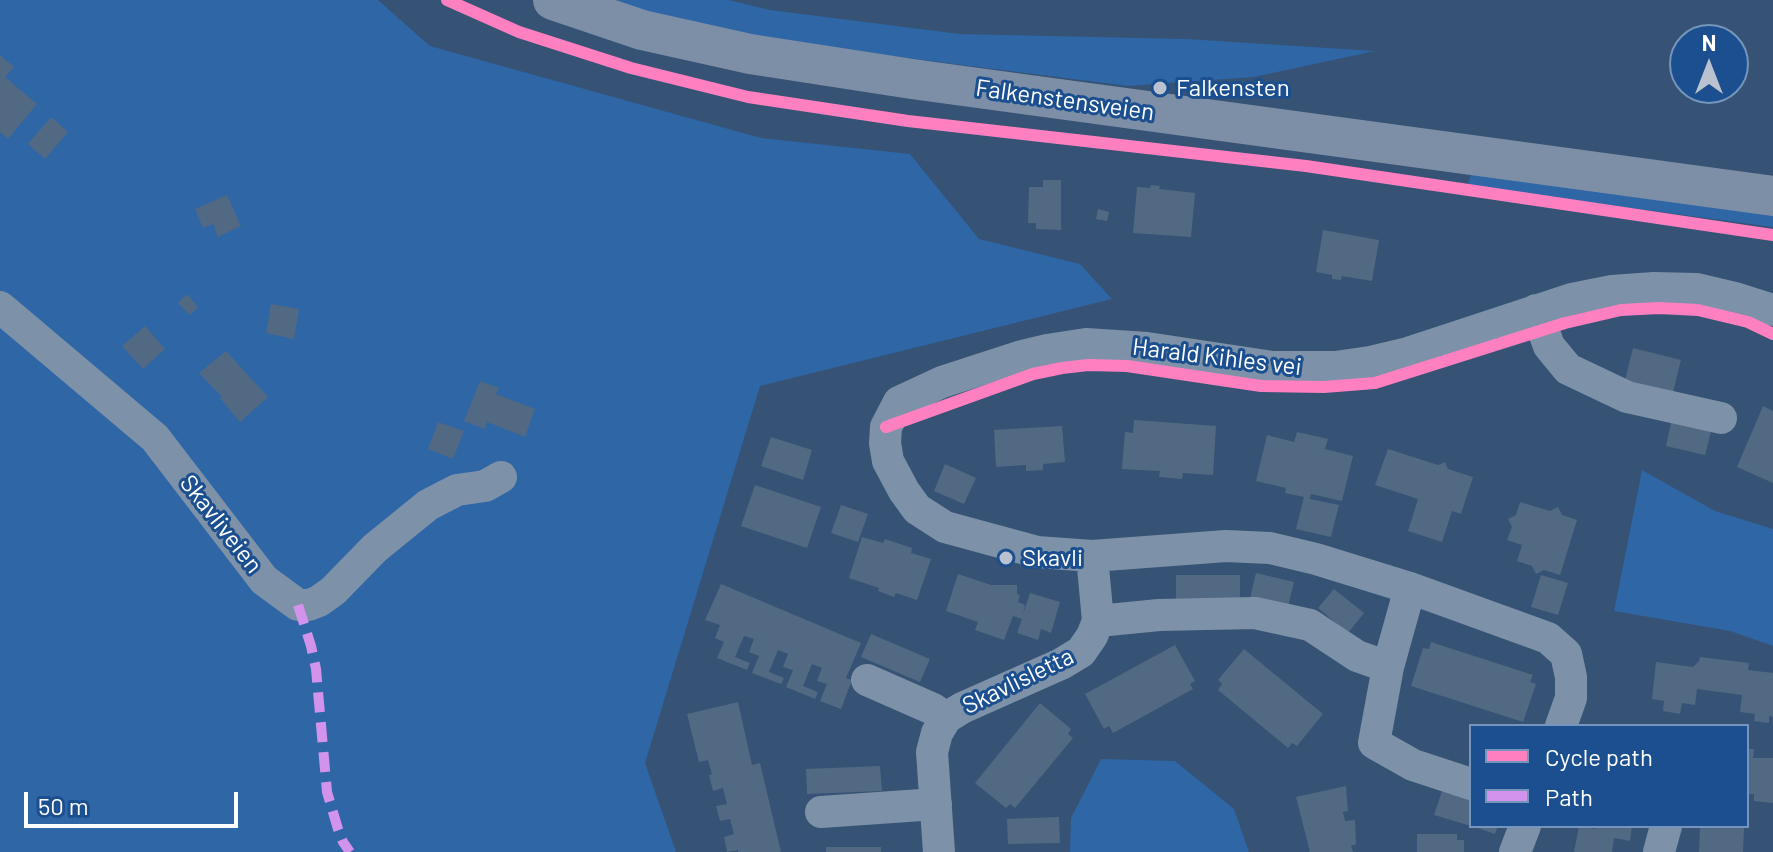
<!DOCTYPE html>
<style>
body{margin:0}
#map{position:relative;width:1773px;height:852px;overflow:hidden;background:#365274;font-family:Barlow,sans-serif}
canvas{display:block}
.legend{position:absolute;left:1469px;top:724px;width:280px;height:104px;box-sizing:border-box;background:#1b4f8f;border:2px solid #7695bc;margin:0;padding:10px 14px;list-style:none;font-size:24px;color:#fff}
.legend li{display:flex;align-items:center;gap:16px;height:40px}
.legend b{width:40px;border:2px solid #7695bc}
.north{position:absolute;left:1669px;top:24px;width:80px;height:80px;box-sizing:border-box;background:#1b4f8f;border:2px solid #7695bc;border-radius:50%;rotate:0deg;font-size:22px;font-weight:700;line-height:32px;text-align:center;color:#fff}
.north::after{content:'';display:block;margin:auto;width:28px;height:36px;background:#b9c2ce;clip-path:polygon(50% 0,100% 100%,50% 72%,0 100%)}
.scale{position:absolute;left:24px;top:792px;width:214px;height:36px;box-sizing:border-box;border:4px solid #fff;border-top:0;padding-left:10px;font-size:24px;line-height:28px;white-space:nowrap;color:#fff;-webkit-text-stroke:6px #1b4f8f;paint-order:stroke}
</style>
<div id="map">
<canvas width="1773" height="852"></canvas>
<ul class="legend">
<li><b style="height:10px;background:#ff80c0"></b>Cycle path</li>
<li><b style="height:10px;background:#d193ec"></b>Path</li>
</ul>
<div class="north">N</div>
<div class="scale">50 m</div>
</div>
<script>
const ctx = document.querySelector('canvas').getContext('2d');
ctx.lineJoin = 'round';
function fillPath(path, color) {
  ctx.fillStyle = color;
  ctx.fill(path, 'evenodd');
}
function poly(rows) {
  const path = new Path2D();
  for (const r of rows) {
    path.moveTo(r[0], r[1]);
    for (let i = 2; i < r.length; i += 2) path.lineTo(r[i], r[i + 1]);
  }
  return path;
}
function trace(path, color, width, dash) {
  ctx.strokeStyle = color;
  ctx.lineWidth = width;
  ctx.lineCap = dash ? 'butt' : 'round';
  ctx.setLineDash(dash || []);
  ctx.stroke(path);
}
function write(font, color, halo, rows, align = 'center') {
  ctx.font = font + ' Barlow,sans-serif';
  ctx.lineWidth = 6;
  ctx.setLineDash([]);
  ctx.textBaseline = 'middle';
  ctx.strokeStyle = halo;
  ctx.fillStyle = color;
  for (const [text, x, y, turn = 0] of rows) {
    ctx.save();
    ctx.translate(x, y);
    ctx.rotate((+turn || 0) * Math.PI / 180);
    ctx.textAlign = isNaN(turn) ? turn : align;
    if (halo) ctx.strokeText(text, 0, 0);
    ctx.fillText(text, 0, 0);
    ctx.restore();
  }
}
fillPath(poly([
 [0,0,378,0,430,46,761,138,910,154,979,239,1080,264,1112,299,760,386,645,763,676,852,0,852],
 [594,0,729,0,770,10,960,34,1187,39,1375,51,1254,77,1128,86,694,31],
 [1472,172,1773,215,1773,227,1467,186],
 [1642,470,1715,511,1773,529,1773,646,1730,631,1614,611],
 [1101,759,1175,761,1234,809,1249,852,1070,852,1071,818]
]), '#2f66a5');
fillPath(poly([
 [0,55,14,67,5,77,37,104,8,139,0,132],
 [51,117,68,132,45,159,28,144],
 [1043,180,1061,180,1061,230,1036,229,1036,223,1028,223,1029,187,1043,187],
 [1151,185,1160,186,1159,189,1195,193,1191,237,1133,233,1137,187,1150,188],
 [227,195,241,226,218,237,213,224,203,228,195,209],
 [1098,209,1109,212,1107,221,1096,219],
 [1323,230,1379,240,1372,281,1342,276,1341,280,1332,279,1332,275,1316,272],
 [187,294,198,307,190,315,178,303],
 [271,304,299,309,294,339,266,333],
 [145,326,165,349,143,369,122,346],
 [1633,348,1681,360,1672,396,1624,384],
 [226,351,268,397,240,422,220,398,222,397,199,373],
 [480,381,499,388,496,394,535,409,525,437,487,422,485,429,464,421],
 [1763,406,1773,411,1773,483,1737,467],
 [1672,418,1712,428,1705,455,1666,446],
 [1134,420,1216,426,1213,475,1183,473,1182,479,1159,477,1160,471,1122,469,1125,432,1133,433],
 [438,422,464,431,453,459,428,449],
 [1062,426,1065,462,1043,464,1043,470,1026,471,1026,465,996,467,994,430],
 [1297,432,1328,439,1325,449,1353,456,1342,501,1311,494,1310,499,1339,505,1331,537,1296,529,1304,497,1285,493,1286,488,1256,481,1267,435,1294,442],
 [771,437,812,450,803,480,761,466],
 [1388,449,1438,465,1445,462,1448,469,1473,477,1461,514,1452,511,1442,542,1408,531,1418,499,1375,485],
 [945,464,976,478,964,504,934,491],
 [755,485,821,507,807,548,741,526],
 [1520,502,1550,511,1558,507,1562,515,1577,520,1560,575,1544,570,1536,574,1532,566,1517,561,1522,545,1507,540,1512,527,1508,519,1516,515],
 [841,505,868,514,858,542,831,533],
 [862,537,883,543,885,539,912,548,911,553,931,559,917,600,896,593,894,597,878,591,879,588,849,578],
 [1256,573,1294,582,1288,607,1250,598],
 [958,574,991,585,1017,585,1017,594,1020,595,1018,602,1025,605,1023,614,1030,593,1060,602,1051,633,1041,629,1038,640,1017,633,1022,619,1013,616,1004,640,975,630,978,622,946,611],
 [1176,575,1240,575,1240,600,1176,600],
 [1541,575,1568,583,1558,615,1531,607],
 [721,584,861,643,846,678,852,680,841,709,820,701,827,684,817,681,822,668,812,664,803,686,818,692,815,699,786,687,793,670,783,667,788,654,778,650,769,672,784,678,781,684,752,673,759,656,749,652,754,639,744,636,735,657,750,663,747,670,717,658,724,642,715,638,720,625,705,620],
 [1334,589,1364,613,1348,633,1318,608],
 [871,634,930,659,920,682,861,657],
 [1431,642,1533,675,1530,682,1536,684,1523,722,1411,686,1423,648,1429,649],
 [1175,645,1195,681,1190,684,1193,689,1113,733,1109,726,1104,729,1085,694],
 [1244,649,1323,714,1297,746,1292,743,1288,748,1218,690,1222,684,1218,680],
 [1700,657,1749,663,1748,670,1773,673,1773,717,1769,716,1769,723,1754,721,1755,714,1740,712,1742,695,1697,689,1695,705,1682,703,1680,714,1663,711,1664,701,1652,699,1656,662,1693,667,1699,661],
 [738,702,752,765,760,763,781,852,738,852,738,850,727,852,724,837,734,834,730,819,720,821,716,806,727,804,723,788,713,791,709,775,712,774,708,760,699,762,687,714],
 [1040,703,1071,729,1068,734,1073,738,1015,808,1010,804,1006,808,975,783],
 [1747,749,1754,749,1753,758,1773,758,1773,803,1754,801,1754,794,1747,794],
 [880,766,882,791,807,794,806,769],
 [1346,786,1348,811,1343,812,1345,821,1355,820,1356,844,1351,846,1353,852,1310,852,1296,797],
 [1442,791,1471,800,1471,826,1434,815],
 [1059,817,1060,843,1008,844,1007,819],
 [1472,826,1498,826,1495,834],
 [1579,826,1595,829,1596,826,1632,826,1630,841,1614,838,1612,852,1574,852],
 [1700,826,1744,828,1743,852,1699,852],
 [1417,834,1457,834,1457,840,1464,840,1464,852,1417,852],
 [826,847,881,847,881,852,826,852]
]), '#526984');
trace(poly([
 [0,307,155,438,264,580,298,605,309,605,319,601,333,591,375,548,428,505,457,490,485,486,501,477],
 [1536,310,1549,346,1568,369,1627,397,1721,418],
 [1410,588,1388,667,1374,743,1413,765,1471,784],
 [1098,621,1159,615,1255,613,1310,625,1357,656,1388,667],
 [867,680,933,709,946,718],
 [1561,726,1571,698,1571,677,1566,654,1548,638,1410,588,1316,559,1270,548,1226,546,1092,556,1037,552,945,527,917,509,904,491,888,461,885,443,886,427,899,402,942,382,1022,356,1047,350,1086,344,1147,348,1273,367,1335,367,1370,362,1408,353,1572,299,1612,291,1654,288,1697,289,1735,298,1773,310],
 [821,812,936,804],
 [939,852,932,752,937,733,946,718,962,708,1061,664,1081,652,1092,636,1098,621,1092,556],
 [1515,852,1525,826],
 [1659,852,1666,826]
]), '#7d92a8', 32);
trace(poly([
 [553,0,642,30,750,54,912,79,1773,196]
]), '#7d8ea7', 40);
trace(poly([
 [298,605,311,646,316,669,327,792,338,829,343,842,350,852]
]), '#d193ec', 10, [20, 10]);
trace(poly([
 [447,0,519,32,631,68,748,97,908,121,1306,166,1773,235],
 [886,427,1033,374,1062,368,1088,365,1127,366,1261,386,1324,387,1375,383,1565,323,1621,310,1659,308,1698,310,1748,322,1773,334]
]), '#ff80c0', 12);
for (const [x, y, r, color] of [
 [1160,88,8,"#b9c2ce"],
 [1006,558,8,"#b9c2ce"]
]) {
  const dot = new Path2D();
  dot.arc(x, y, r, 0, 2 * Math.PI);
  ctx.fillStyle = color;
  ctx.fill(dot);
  trace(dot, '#1b4f8f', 3);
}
write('24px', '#fff', '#1b4f8f', [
 ["Falkensten",1176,88],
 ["Skavli",1022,558]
], 'left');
write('24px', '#fff', '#1b4f8f', [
 ["Falkenstensveien",1065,100,8],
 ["Harald Kihles vei",1217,357,7],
 ["Skavliveien",221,524,52],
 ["Skavlisletta",1018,681,-26]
]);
</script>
